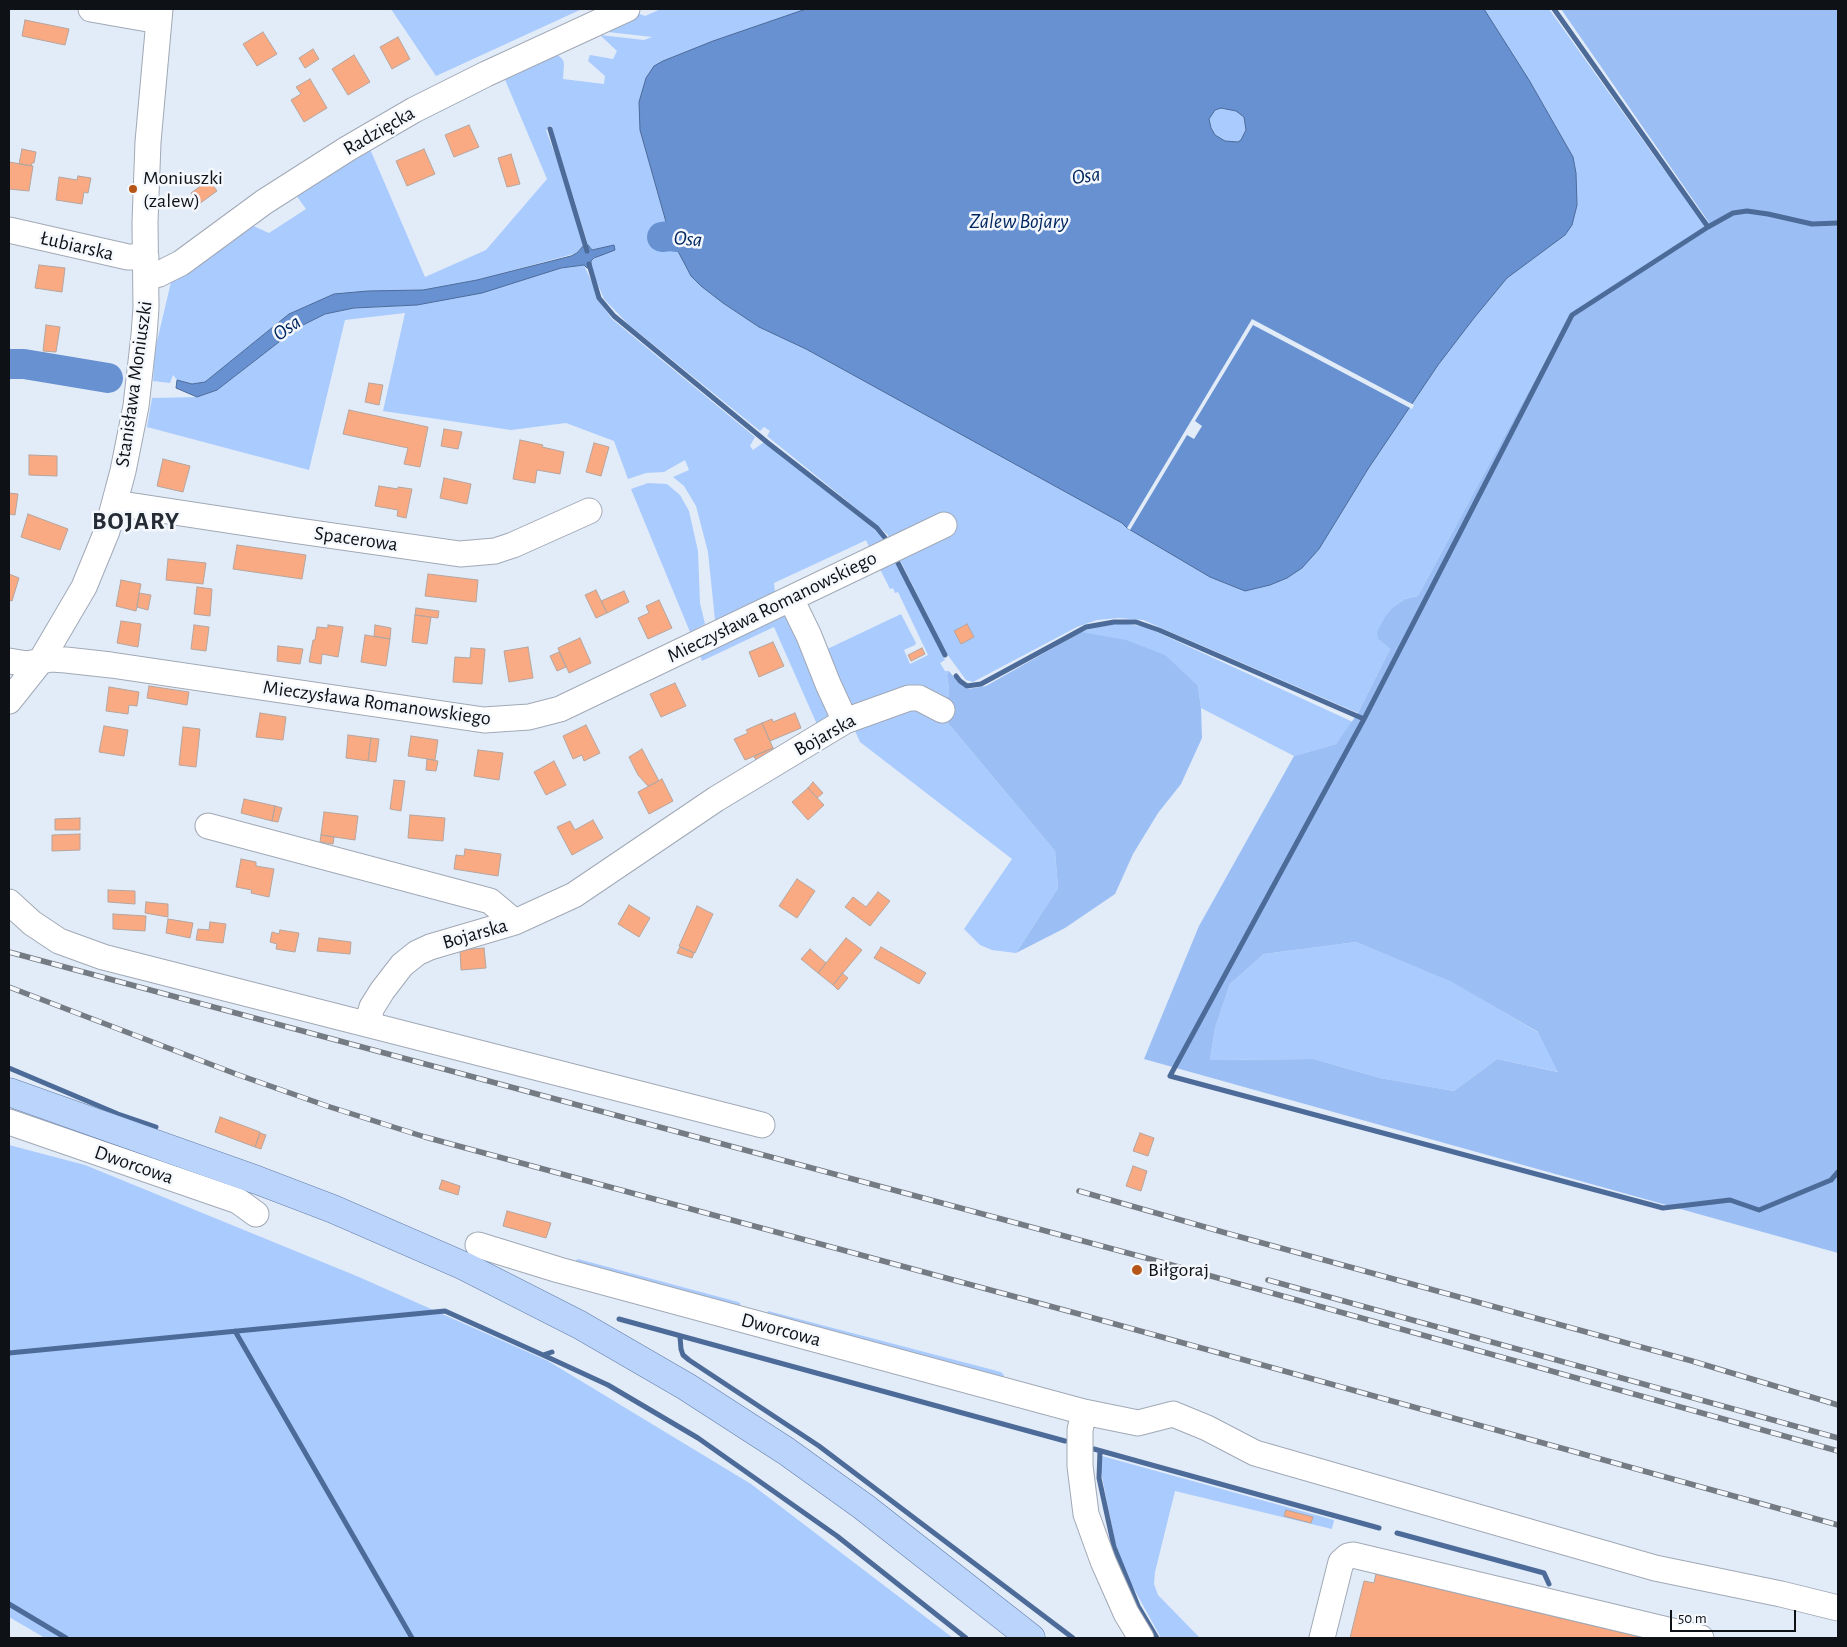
<!DOCTYPE html>
<meta charset="utf-8">
<style>
body{margin:0}
#map{position:relative;width:1847px;height:1647px;overflow:hidden;background:#e2ebf8;font-family:"Alegreya Sans",sans-serif}
canvas{display:block}
.frame{position:absolute;inset:0;border:10px solid #0e1115;pointer-events:none}
.scale{position:absolute;left:1670px;top:1610px;width:126px;height:22px;box-sizing:border-box;border:2px solid #0e1115;border-top:0;padding-left:6px;font-size:15px;line-height:18px;white-space:nowrap;color:#0e1115;-webkit-text-stroke:4px #f4f8fd;paint-order:stroke}
</style>
<div id="map">
<canvas width="1847" height="1647"></canvas>
<div class="frame"></div>
<div class="scale">50 m</div>
</div>
<script>
const ctx = document.querySelector('canvas').getContext('2d');
ctx.lineJoin = 'round';
function fillPath(path, color) {
  ctx.fillStyle = color;
  ctx.fill(path, 'evenodd');
}
function poly(rows) {
  const path = new Path2D();
  for (const r of rows) {
    path.moveTo(r[0], r[1]);
    for (let i = 2; i < r.length; i += 2) path.lineTo(r[i], r[i + 1]);
  }
  return path;
}
function trace(path, color, width, dash) {
  ctx.strokeStyle = color;
  ctx.lineWidth = width;
  ctx.lineCap = dash ? 'butt' : 'round';
  ctx.setLineDash(dash || []);
  ctx.stroke(path);
}
function write(font, color, halo, rows, align = 'center') {
  ctx.font = font + ' "Alegreya Sans",sans-serif';
  ctx.lineWidth = 5;
  ctx.setLineDash([]);
  ctx.textBaseline = 'middle';
  ctx.strokeStyle = halo;
  ctx.fillStyle = color;
  for (const [text, x, y, turn = 0] of rows) {
    ctx.save();
    ctx.translate(x, y);
    ctx.rotate((+turn || 0) * Math.PI / 180);
    ctx.textAlign = isNaN(turn) ? turn : align;
    if (halo) ctx.strokeText(text, 0, 0);
    ctx.fillText(text, 0, 0);
    ctx.restore();
  }
}
fillPath(poly([
 [391,9,582,9,436,76],
 [661,9,1549,9,1662,167,1710,224,1567,320,1418,596,1405,599,1393,607,1378,639,1390,649,1358,713,1143,620,1119,618,1097,620,1077,627,973,682,966,680,947,654,898,556,893,558,945,660,940,663,945,671,949,671,947,675,949,688,947,709,864,708,852,705,836,692,821,652,901,614,916,643,915,645,904,650,910,664,928,655,898,592,895,593,893,588,890,589,878,565,896,552,888,535,878,526,767,436,770,431,764,427,760,431,628,324,604,299,591,268,591,261,614,246,592,250,588,245,551,125,546,130,564,179,584,245,577,253,477,280,423,290,334,294,289,314,205,382,192,384,177,380,173,375,170,383,153,381,155,350,171,282,249,224,269,233,306,209,296,195,370,149,425,277,486,250,547,179,503,75,547,54,559,56,563,60,564,64,563,79,604,84,605,76,588,61,590,55,613,59,617,51,600,35,644,40,652,37,608,32,606,30,637,13,645,16],
 [584,265,602,305,612,319,755,437,750,446,753,450,764,442,879,533,886,543,870,549,866,540,858,544,774,583,775,592,715,620,708,552,696,506,684,486,673,477,689,470,685,460,664,472,646,473,628,479,614,441,566,423,511,430,383,411,405,313,345,320,309,470,147,427,152,398,197,397,217,390,297,328,325,314,354,308,417,305,561,268],
 [648,483,667,484,680,495,689,511,698,551,700,603,705,624,690,632,631,489],
 [788,614,833,720,819,729,774,627,702,661,700,656],
 [1122,623,1146,627,1353,722,1336,744,1294,756,1201,708,1198,686,1081,632,1096,626],
 [914,702,942,716,1055,851,1058,888,1016,953,992,950,980,945,964,929,1012,859,860,742,852,724],
 [1356,942,1453,982,1539,1033,1559,1072,1497,1059,1454,1091,1380,1078,1314,1059,1210,1060,1215,1028,1230,984,1264,954],
 [9,1145,85,1165,359,1277,548,1361,751,1484,953,1638,45,1638,9,1617],
 [578,1259,738,1302,740,1303,741,1308,574,1262],
 [768,1311,1001,1372,1004,1375,1003,1378,766,1315],
 [1102,1456,1334,1520,1332,1529,1175,1491,1155,1572,1154,1584,1158,1595,1200,1638,1161,1638,1129,1580,1116,1546,1101,1472]
]), '#aacbfe');
fillPath(poly([
 [1561,9,1838,9,1838,1253,1144,1059,1199,926,1294,756,1336,744,1358,713,1390,649,1378,639,1377,632,1385,617,1393,607,1405,599,1418,596,1567,320,1710,224],
 [1356,942,1452,982,1538,1032,1558,1072,1497,1059,1454,1091,1380,1078,1314,1059,1210,1060,1215,1028,1230,984,1264,954],
 [1081,632,1126,640,1165,655,1198,686,1201,708,1202,738,1181,784,1158,813,1133,854,1115,894,1065,928,1016,953,1058,888,1055,851,942,716,947,709,949,688,947,675,949,671,957,681,968,689,986,686]
]), '#9bbef4');
const water = poly([
 [806,9,1484,9,1529,80,1573,157,1576,173,1577,205,1572,225,1565,235,1507,278,1474,318,1438,365,1368,469,1319,549,1302,568,1287,578,1270,585,1245,591,1210,577,1127,528,1122,523,806,349,759,327,723,303,701,286,691,276,670,236,640,130,639,102,646,78,654,66,663,61,713,41,806,9],
 [1221,108,1236,111,1244,117,1246,130,1241,140,1238,142,1225,141,1215,135,1211,128,1209,119,1215,110,1221,108],
 [584,245,588,245,592,250,614,245,615,250,594,258,591,261,591,268,587,268,584,265,561,268,482,293,417,305,354,308,325,314,297,328,217,390,197,397,176,388,177,380,192,384,205,382,289,314,334,294,368,291,423,290,477,280,571,256,577,253,584,245]
]);
fillPath(water, '#6891d2');
trace(water, '#4d6b99', 1);
fillPath(poly([
 [1252,319,1414,405,1412,409,1253,325,1195,421,1202,426,1194,439,1187,435,1130,530,1127,528]
]), '#e2ebf8');
trace(poly([
 [1554,9,1708,227,1572,315,1364,719,1170,1076,1663,1208,1730,1200,1759,1210,1831,1180,1838,1172],
 [550,129,587,251],
 [1708,227,1733,213,1747,211,1768,214,1812,224,1838,223],
 [589,264,599,298,614,316,768,443,877,528,886,539],
 [896,559,945,655],
 [956,676,960,681,967,686,981,684,1086,627,1114,622,1136,622,1159,630,1364,719],
 [9,1068,118,1114,156,1127],
 [619,1319,1065,1441],
 [235,1331,412,1638],
 [680,1337,681,1349,683,1355,689,1360,819,1446,1073,1638],
 [9,1353,445,1311,543,1355,552,1352],
 [543,1355,608,1385,698,1438,837,1536,966,1638],
 [1094,1449,1379,1528],
 [1100,1451,1099,1478,1114,1547,1138,1606,1157,1638],
 [1397,1533,1544,1573,1549,1584],
 [9,1604,66,1638]
]), '#4d6b99', 5);
trace(poly([
 [662,237,670,236,710,241],
 [9,364,24,364,108,378]
]), '#6891d2', 30);
const building = poly([
 [25,20,69,29,65,45,22,36,25,20],
 [263,32,277,54,257,66,243,44,263,32],
 [398,37,410,59,392,69,380,47,398,37],
 [313,49,319,59,305,68,299,58,313,49],
 [354,55,370,82,348,95,332,69,354,55],
 [310,79,327,108,304,122,291,100,301,94,296,87,310,79],
 [469,125,479,147,454,157,445,135,469,125],
 [22,149,36,152,34,163,32,163,31,166,19,164,22,149],
 [424,149,435,174,407,186,396,161,424,149],
 [511,154,520,184,507,187,498,158,511,154],
 [9,162,33,166,29,191,9,189,9,162],
 [78,176,91,178,88,193,84,192,82,204,56,200,59,177,77,180,78,176],
 [209,180,217,191,199,204,191,193,209,180],
 [39,265,65,268,62,292,35,288,39,265],
 [46,325,60,327,56,352,43,351,46,325],
 [369,383,383,385,379,405,365,402,369,383],
 [349,410,428,427,420,467,404,464,408,448,343,434,349,410],
 [444,429,462,432,458,449,441,446,444,429],
 [520,440,543,445,542,447,564,452,560,474,537,470,535,483,513,479,520,440],
 [594,443,609,447,601,476,586,472,594,443],
 [29,455,57,456,57,476,29,475,29,455],
 [163,459,190,466,183,492,157,486,163,459],
 [444,478,471,484,467,504,440,498,444,478],
 [379,486,398,489,398,487,412,489,406,518,397,516,398,510,375,506,379,486],
 [9,493,18,494,15,515,9,514,9,493],
 [28,514,68,529,60,550,21,537,28,514],
 [237,545,306,555,302,579,233,569,237,545],
 [168,559,206,563,203,584,166,580,168,559],
 [9,574,19,578,12,601,9,600,9,574],
 [428,574,478,580,476,602,425,596,428,574],
 [121,580,141,584,136,611,116,606,121,580],
 [197,587,212,589,210,616,194,614,197,587],
 [596,590,607,613,596,618,585,595,596,590],
 [624,591,629,602,607,613,601,601,624,591],
 [139,593,151,595,148,610,137,607,139,593],
 [659,600,672,628,648,639,638,618,649,613,646,606,659,600],
 [416,608,439,611,438,618,415,615,416,608],
 [415,615,431,617,427,644,412,642,415,615],
 [121,621,141,624,138,647,117,643,121,621],
 [967,624,974,637,961,644,954,631,967,624],
 [194,625,209,627,206,651,191,649,194,625],
 [328,625,343,627,338,657,322,654,321,664,309,662,313,640,315,640,317,627,328,628,328,625],
 [375,625,391,628,390,639,374,636,375,625],
 [365,635,390,639,386,666,361,662,365,635],
 [580,638,591,663,569,673,558,648,580,638],
 [773,642,784,666,759,677,749,652,773,642],
 [278,646,303,649,300,664,277,661,278,646],
 [528,647,533,678,509,682,504,651,528,647],
 [471,648,485,649,482,684,453,682,455,657,470,658,471,648],
 [922,648,925,654,911,661,908,655,922,648],
 [559,652,566,667,557,671,550,656,559,652],
 [675,683,686,706,661,717,650,694,675,683],
 [149,686,189,692,187,705,147,698,149,686],
 [109,687,139,692,137,706,129,705,128,714,106,711,109,687],
 [260,713,286,717,283,740,256,737,260,713],
 [795,713,801,728,770,741,762,723,772,719,773,722,795,713],
 [762,723,773,748,745,760,734,739,748,733,746,730,762,723],
 [586,725,600,753,584,761,582,755,573,759,563,736,586,725],
 [104,726,128,730,124,756,99,752,104,726],
 [183,727,200,729,196,767,179,765,183,727],
 [348,735,371,738,368,761,346,758,348,735],
 [411,736,438,740,435,760,408,756,411,736],
 [371,738,379,739,376,762,368,761,371,738],
 [773,748,776,755,757,763,754,756,773,748],
 [642,749,659,781,648,786,638,775,629,757,642,749],
 [478,750,503,753,499,780,474,776,478,750],
 [427,759,438,761,436,771,426,770,427,759],
 [554,761,566,785,546,795,534,772,554,761],
 [662,779,673,801,649,814,638,792,662,779],
 [394,780,405,781,401,811,390,809,394,780],
 [813,782,823,793,817,798,808,788,813,782],
 [808,788,824,805,808,820,792,802,808,788],
 [244,799,275,806,272,821,241,813,244,799],
 [275,806,282,808,278,822,272,821,275,806],
 [324,812,358,816,355,840,321,835,324,812],
 [410,815,445,818,443,841,408,838,410,815],
 [80,818,80,830,55,830,55,819,80,818],
 [593,820,603,838,572,855,557,827,570,821,575,830,593,820],
 [80,834,80,850,52,851,52,835,80,834],
 [321,835,334,837,333,844,320,842,321,835],
 [465,849,501,854,498,876,454,869,456,855,464,856,465,849],
 [241,859,256,862,256,866,274,869,269,897,251,893,252,890,236,887,241,859],
 [797,879,815,891,797,918,779,906,797,879],
 [108,890,135,891,135,904,108,902,108,890],
 [878,892,890,901,870,926,845,907,853,897,866,907,878,892],
 [146,902,168,904,168,917,145,913,146,902],
 [629,905,650,918,639,937,618,924,629,905],
 [697,906,713,914,695,953,679,946,697,906],
 [113,914,146,916,145,931,113,929,113,914],
 [168,919,193,923,190,938,166,933,168,919],
 [210,922,226,924,223,943,196,940,198,929,209,930,210,922],
 [280,930,299,933,295,952,276,949,277,944,270,942,272,932,279,934,280,930],
 [319,938,351,942,350,954,317,951,319,938],
 [846,938,862,950,833,985,818,973,846,938],
 [680,947,694,953,692,958,677,953,680,947],
 [881,947,926,973,919,984,874,958,881,947],
 [484,948,486,968,461,970,460,950,484,948],
 [810,949,826,963,818,973,801,959,810,949],
 [842,973,848,978,838,990,833,985,842,973],
 [220,1117,260,1132,255,1147,215,1132,220,1117],
 [260,1133,266,1135,261,1149,255,1147,260,1133],
 [1140,1133,1154,1138,1148,1156,1133,1151,1140,1133],
 [1133,1166,1147,1171,1141,1191,1126,1186,1133,1166],
 [442,1180,460,1186,458,1195,439,1189,442,1180],
 [507,1211,551,1223,546,1238,503,1226,507,1211],
 [1286,1510,1313,1517,1311,1523,1284,1516,1286,1510],
 [1376,1574,1644,1638,1350,1638,1364,1581,1374,1583,1376,1574]
]);
fillPath(building, '#f9aa83');
trace(building, '#b5a59e', 1);
const minor = poly([
 [91,9,159,21],
 [9,230,128,257,146,257],
 [146,278,159,274,181,263,264,202,347,149,414,110,486,74,627,9],
 [115,503,292,530,460,554,495,551,513,545,589,511],
 [791,599,809,636,828,684,845,721],
 [9,661,27,664,51,659,66,660,111,665,484,720,529,717,560,709,944,525],
 [9,701,40,662,84,587,107,531,123,471,136,406,144,335,146,308,145,222,148,142,160,9],
 [208,826,490,901,515,922],
 [9,902,32,923,59,941,103,957,762,1125],
 [367,1024,372,1007,382,991,402,965,417,953,430,947,515,922,574,895,716,799,845,721,909,698,919,698,942,710],
 [9,1122,238,1201,256,1214],
 [478,1245,559,1270,1084,1412,1138,1423,1173,1414,1207,1428,1255,1453,1655,1568,1781,1594,1838,1608],
 [1084,1412,1080,1430,1080,1466,1086,1514,1103,1561,1126,1613,1141,1638],
 [1322,1638,1341,1562,1348,1556,1353,1555,1701,1638]
]);
const major = poly([
 [9,1092,257,1180,333,1209,464,1266,580,1325,687,1387,786,1451,864,1507,1031,1638]
]);
trace(minor, '#a1a9b6', 27);
trace(major, '#617da9', 29);
trace(minor, '#fff', 25);
trace(major, '#bbd4fb', 28);
const rail = poly([
 [9,952,1150,1259,1838,1451],
 [9,987,236,1074,327,1106,425,1137,1079,1314,1838,1525],
 [1079,1191,1226,1233,1692,1361,1838,1405],
 [1268,1280,1838,1438]
]);
trace(rail, '#757b83', 5.5);
trace(rail, '#f4f8fd', 4, [11]);
for (const [x, y, r, color] of [
 [133,189,5,"#b65518"],
 [1137,1270,6,"#b65518"]
]) {
  const dot = new Path2D();
  dot.arc(x, y, r, 0, 2 * Math.PI);
  ctx.fillStyle = color;
  ctx.fill(dot);
  trace(dot, '#f4f8fd', 2);
}
write('20px', '#0e1115', '#f4f8fd', [
 ["Radzięcka",379,131,-30],
 ["Łubiarska",77,246,13],
 ["Stanisława Moniuszki",134,384,-82],
 ["Spacerowa",356,539,8],
 ["Mieczysława Romanowskiego",772,607,-26],
 ["Mieczysława Romanowskiego",377,703,8],
 ["Bojarska",825,735,-29],
 ["Bojarska",475,934,-16],
 ["Dworcowa",134,1165,19],
 ["Dworcowa",781,1330,15]
]);
write('20px', '#0e1115', '#f4f8fd', [
 ["Moniuszki",143,178],
 ["(zalew)",143,201],
 ["Biłgoraj",1148,1270]
], 'left');
write('italic 21px', '#022760', '#f4f8fd', [
 ["Osa",1086,176,-8],
 ["Zalew Bojary",1019,222],
 ["Osa",688,239,5],
 ["Osa",287,328,-35]
]);
ctx.letterSpacing = '1px';
write('bold 25px', '#242b35', '#f4f8fd', [
 ["BOJARY",136,521]
]);
ctx.letterSpacing = '0px';
</script>
